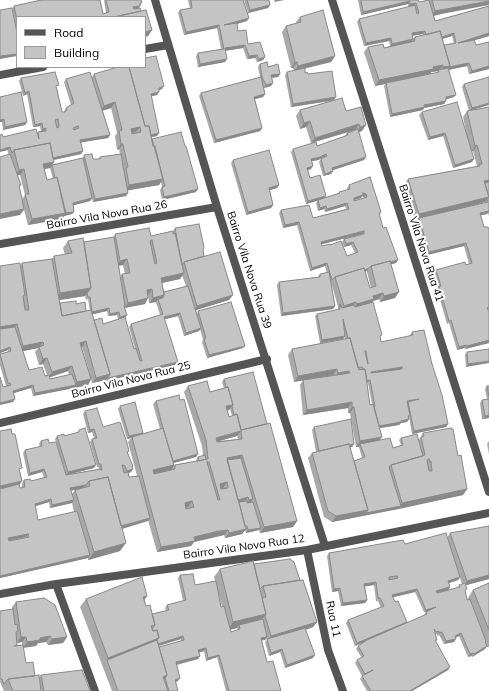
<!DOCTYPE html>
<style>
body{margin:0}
#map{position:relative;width:489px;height:691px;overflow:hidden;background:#fff;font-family:Mulish,sans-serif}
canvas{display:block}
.legend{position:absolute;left:16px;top:16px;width:130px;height:52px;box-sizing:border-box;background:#fff;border:1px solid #999;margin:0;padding:5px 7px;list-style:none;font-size:12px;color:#000}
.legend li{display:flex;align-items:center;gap:8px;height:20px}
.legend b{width:20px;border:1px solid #999}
</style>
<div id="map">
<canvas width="489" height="691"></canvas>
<ul class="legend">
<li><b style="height:5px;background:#555"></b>Road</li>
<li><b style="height:11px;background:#c4c4c4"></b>Building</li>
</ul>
</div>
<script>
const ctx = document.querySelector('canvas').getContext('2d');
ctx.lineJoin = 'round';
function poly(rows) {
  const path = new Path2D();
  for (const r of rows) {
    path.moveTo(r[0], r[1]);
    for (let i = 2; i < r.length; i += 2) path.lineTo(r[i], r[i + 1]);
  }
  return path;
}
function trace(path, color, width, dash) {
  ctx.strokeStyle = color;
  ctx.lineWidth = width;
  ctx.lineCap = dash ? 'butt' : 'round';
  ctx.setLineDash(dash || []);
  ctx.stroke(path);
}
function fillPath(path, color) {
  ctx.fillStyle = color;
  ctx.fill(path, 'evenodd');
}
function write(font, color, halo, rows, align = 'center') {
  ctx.font = font + ' Mulish,sans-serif';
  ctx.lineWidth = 4;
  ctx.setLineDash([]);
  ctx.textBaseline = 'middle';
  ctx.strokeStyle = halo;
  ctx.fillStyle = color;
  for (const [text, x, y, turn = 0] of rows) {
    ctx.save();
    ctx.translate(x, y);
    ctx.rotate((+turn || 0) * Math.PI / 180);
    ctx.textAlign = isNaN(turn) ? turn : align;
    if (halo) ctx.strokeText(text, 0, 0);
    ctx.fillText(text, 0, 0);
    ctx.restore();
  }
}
trace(poly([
 [155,0,217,207,325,546],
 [332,0,489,492],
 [145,49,168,45],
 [0,75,43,67],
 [0,244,217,207],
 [0,423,267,359],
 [307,550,328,650,343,691],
 [56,584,95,691],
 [0,594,56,584,307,550,489,513]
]), '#555', 8);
fillPath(poly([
 [41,0,100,0,103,14,106,13,104,0,141,0,142,2,139,8,140,8,141,11,146,10,152,30,148,36,145,37,145,17,17,17,17,32,12,9,14,6],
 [188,0,243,0,247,21,237,24,238,31,248,44,265,57,263,60,257,62,255,58,247,59,243,48,225,51,225,62,198,67,196,56,198,53,221,49,217,28,184,35,178,13,180,10,190,8],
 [244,0,269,0,270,5,268,8,248,13],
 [358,0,418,0,419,2,428,0,489,0,434,16,435,21,489,6,489,36,474,40,476,45,489,42,489,69,469,74,467,66,449,70,454,97,446,99,444,104,424,108,423,110,390,117,384,86,385,84,375,86,364,52,368,47,384,48,390,46,389,41,364,46,357,22,359,19,408,7,408,4,361,15],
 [423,34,423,35,415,37,413,39,412,36],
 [452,36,454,44,444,45,443,39],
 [438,71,437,73,430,74,431,72],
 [300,17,335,56,331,62,303,69,305,73,308,74,334,100,346,111,361,107,362,131,359,132,364,160,333,170,331,174,323,176,319,162,321,159,325,157,324,157,318,160,312,161,311,169,308,170,310,178,324,198,338,194,339,192,348,190,347,188,349,185,370,177,381,212,379,215,383,228,398,260,396,263,391,264,395,298,380,302,379,299,373,301,372,303,381,342,410,336,410,335,412,332,432,364,448,424,446,427,412,434,409,417,409,419,407,422,401,423,399,425,379,428,382,437,379,440,393,448,401,445,399,440,401,438,419,440,423,433,458,456,467,489,463,495,332,522,324,517,308,458,312,453,316,452,312,430,314,427,354,444,352,447,350,447,354,461,362,458,359,447,356,447,350,413,348,413,348,408,303,415,300,385,303,380,294,382,288,355,292,349,345,339,345,337,343,339,320,343,315,316,317,314,338,310,338,307,331,282,335,306,333,309,281,316,277,285,279,282,318,277,320,274,327,273,325,266,310,271,297,225,283,228,279,213,281,210,313,218,346,209,345,206,325,212,324,209,318,211,316,203,318,200,306,204,291,152,293,149,317,146,345,136,347,133,355,130,311,143,306,127,300,129,296,116,300,110,332,101,291,107,285,75,287,72,294,71,293,68,291,68,282,32,286,26,296,23,296,22],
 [362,196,364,197,364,198,354,201,354,200,361,198],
 [362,234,344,239,342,242,344,247,351,245,355,253,347,256,330,245,322,246,322,244],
 [367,271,367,272,371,288,370,288,365,272],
 [367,383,368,383,372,404,370,405],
 [260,64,268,67,280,74,278,77,271,78,271,86,264,88,263,85,265,94,263,97,255,99,262,128,260,131,214,143,199,96,201,93,260,77,258,67],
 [94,74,162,89,159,90,157,95,151,96,157,136,151,137,152,140,152,139,196,192,162,200,160,190,162,187,161,182,159,185,128,190,128,193,126,196,93,202,92,199,90,201,73,205,74,212,72,214,64,216,62,219,28,225,24,210,20,215,9,155,3,137,38,133,38,132,44,131,41,132,40,126,33,127,27,94,23,96,19,81,21,78,57,88,62,112,64,112,64,111,66,108,71,105,64,82,66,79,92,77],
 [111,108,117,133,115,136,117,150,119,149,120,154,100,157,99,159,93,159,84,155,83,158,52,165,50,168,53,179,47,180,44,169,50,168,54,162,53,160,81,154,83,151,81,142,108,138,110,135,103,111],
 [17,175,20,175,25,195,22,199,19,186,21,185],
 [489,77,472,110,489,107,489,216,488,213,487,214,481,215,484,227,489,228,489,343,465,349,464,348,457,350,449,323,447,324,437,289,438,287,434,273,436,270,469,264,464,246,427,255,417,221,418,219,415,220,404,185,408,179,477,166,473,151,472,151,472,162,453,168,443,136,428,140,419,115,422,112,467,136,463,117,467,111,469,111,462,87,464,84],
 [485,202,485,203,462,208],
 [0,97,27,122,25,125,3,130,2,122,0,122],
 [233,160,279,185,277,188,270,190,273,205,271,208,246,215,231,163],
 [175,228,203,250,204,256,229,300,196,310,197,314,198,311,243,348,207,358,202,342,203,340,200,329,199,331,184,336,178,316,164,319,178,362,175,365,92,383,91,379,88,385,74,388,33,396,31,388,13,393,13,402,3,387,8,386,6,386,0,365,0,354,8,352,8,350,0,353,0,266,20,266,22,263,52,259,54,256,65,255,63,248,68,241,84,242,114,237,115,234,151,236,173,231],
 [123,265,125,274,122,274,120,277,119,266],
 [182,275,186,286,164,292,162,283,180,279],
 [148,295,149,303,156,302,160,315,131,324,129,327,135,349,134,349,125,317,125,308,145,304],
 [85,296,86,300,88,299,90,311,86,311,76,304,60,303,59,300],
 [107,311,108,316,117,315,118,319,103,324,94,320,92,314],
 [81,347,82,347,90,374],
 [38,348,35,352,39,365,43,364,47,375,45,376,29,370,23,351],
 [68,371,69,375,50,379,50,377],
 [489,349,466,367,465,355,467,352],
 [224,379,267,424,297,521,293,527,260,533,259,530,246,533,245,530,242,534,225,538,224,535,216,537,194,542,191,546,157,552,148,520,122,529,120,551,88,560,88,558,0,578,20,471,22,481,19,484,20,488,22,488,22,483,24,480,31,481,44,478,42,472,28,476,23,453,25,450,40,447,39,444,41,441,49,443,65,471,55,439,57,436,64,436,77,433,79,430,94,468,67,475,99,469,98,467,97,467,90,442,92,439,94,438,92,432,88,433,83,414,85,411,103,427,129,451,128,453,133,469,131,472,129,473,129,477,137,476,128,442,131,438,127,439,118,409,120,406,143,433,143,434,160,429,153,404,156,401,180,400,198,454,196,457,174,463,174,465,196,461,196,460,198,457,203,456,202,446,184,392,188,386,210,392,224,388,222,382],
 [230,409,232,416,229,417,227,411,229,410],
 [237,436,238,439,219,441],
 [75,490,72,494,71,491],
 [49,502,50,508,72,503,74,512,38,520,35,506],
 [26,537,27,538,9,541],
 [487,386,489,386,489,418,482,419,480,403,482,400,487,399,485,389],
 [489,441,489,454,487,444],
 [489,526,489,579,466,585,465,592,467,600,468,599,468,598,473,590,489,583,489,647,487,647,487,646,485,649,472,657,471,656,468,657,459,636,455,638,454,642,444,644,439,635,437,636,437,634,435,634,437,640,435,641,450,667,448,670,412,691,367,691,360,679,362,676,355,663,357,660,362,658,356,649,358,646,365,641,355,646,346,623,348,620,381,608,378,601,376,601,374,585,365,586,367,600,365,603,341,606,338,591,332,592,327,556,329,553,405,544,447,538,450,533],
 [457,569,462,584,459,585,457,588,448,590,450,587,449,583,458,580,460,577],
 [415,592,424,612,426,612,424,615,425,615,405,624,407,622,395,602,393,597],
 [254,564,300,580,317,622,313,627,306,630,313,658,285,668,280,652,269,656,265,642,267,640,266,638,265,640,261,640,267,662,281,691,226,691,217,657,206,661,204,651,199,653,198,659,177,665,178,681,175,682,178,691,112,691,80,607,86,599,147,596,144,600,146,606,152,614,166,611,165,608,167,605,183,601,178,578,180,575,195,585,215,581,214,577,220,569],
 [218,592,222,607,221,607],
 [237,628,238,630,231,632,230,630],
 [181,639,181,641,159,647,159,646],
 [16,602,67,637,63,643,48,645,46,642,38,643,36,646,23,647,26,663,35,676,39,678,41,675,90,691,4,691,0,682,12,609,12,607],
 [22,642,22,645,17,646,17,643]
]), '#a9a9a9');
fillPath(poly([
 [275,0,284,0,274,2],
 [410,1,408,4,361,15,363,12],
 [489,1,489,5,431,16,435,11],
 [416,3,414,6,408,7,410,4],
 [270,5,268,8,248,13,250,10],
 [140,6,138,9,131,10,133,7],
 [249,18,247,21,222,28,224,25],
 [219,25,217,28,184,35,186,32],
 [152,30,148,36,145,37,145,32],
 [425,31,423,34,410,36,412,33],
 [454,33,452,36,438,40,440,37],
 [489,33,489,36,456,46,458,43],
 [391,38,389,41,364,46,366,43],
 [413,39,411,42,390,47,392,44],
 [245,45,243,48,223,51,225,48],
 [17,54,17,56,0,59,0,56],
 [257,55,255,58,247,59,249,56],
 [335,56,331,62,294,71,298,66],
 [265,57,263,60,257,62,259,59],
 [227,59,225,62,198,67,200,64],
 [295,62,297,62,293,68,291,68],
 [469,63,467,66,447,70,439,73,443,67],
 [443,65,439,71,431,72,430,75,386,83,385,84,375,86,379,80],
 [489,66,489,69,469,74,472,71],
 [280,74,278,77,268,78,271,75],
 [273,83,271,86,264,88,266,85],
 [164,86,162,89,157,91,159,88],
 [29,91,27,94,23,96,25,93],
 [159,92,157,95,149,97,151,94],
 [265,94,263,97,252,100,254,97],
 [456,95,454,97,444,100,446,97],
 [336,97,334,100,291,107,293,104],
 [446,101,444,104,424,108,423,110,390,117,392,114,424,105],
 [115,102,111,108,100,111,104,106],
 [489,103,489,105,469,111,472,108],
 [4,119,2,122,0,122,0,120],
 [310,121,306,127,300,129,304,123],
 [27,122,25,125,3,130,5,127],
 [42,123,40,126,33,127,35,125],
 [359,124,355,130,311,143,315,138],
 [366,125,362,131,356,133,360,127],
 [140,127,136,132,127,134,131,129],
 [46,128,44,131,41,132,43,129],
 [262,128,260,131,214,143,216,140],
 [159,133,157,136,147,138,149,135],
 [445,133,443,136,428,140,430,137],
 [110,135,108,138,78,143,80,140],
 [121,144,123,144,119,149,117,150],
 [477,145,473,151,471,152,475,146],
 [10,147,8,150,0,152,0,150],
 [83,151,81,154,49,161,51,158],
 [326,154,324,157,318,160,309,162,311,159],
 [366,157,364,160,330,171,332,168],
 [474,159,472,162,453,168,455,165],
 [54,162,50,168,39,170,43,164],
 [313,166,311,169,305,171,307,168],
 [24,169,20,175,15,176,19,170],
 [333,171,331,174,323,176,325,174],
 [163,179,159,185,125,191,129,185],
 [489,180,489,184,483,186,484,181],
 [279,185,277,188,267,191,269,188],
 [198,189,196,192,162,200,164,197],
 [128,193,126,196,93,202,95,199],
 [363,193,366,194,364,197,362,196,361,198,351,201,354,198],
 [326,196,324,199,306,204,308,201],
 [489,197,485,202,419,219,419,218,418,219,415,220,419,214],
 [92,198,90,201,71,206,73,203],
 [347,203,345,206,325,212,327,209],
 [273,205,271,208,246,215,248,212],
 [326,206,324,209,318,211,320,208],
 [24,209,20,215,0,219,0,214],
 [489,211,487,214,478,216,480,213],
 [74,212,72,214,64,216,62,219,28,225,32,219],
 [299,222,297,225,283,228,285,225],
 [364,231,362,234,319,245,321,242],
 [353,242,351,245,344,247,346,244],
 [466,243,464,246,427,255,429,252],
 [127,259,123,265,116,266,120,261],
 [398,260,396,263,372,270,371,268],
 [327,263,325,266,310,271,312,268],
 [369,268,367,271,336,281],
 [184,273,180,279,157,284,161,278],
 [91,288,85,296,54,301,60,293],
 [152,289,148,295,147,290],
 [399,292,395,298,380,302,384,296],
 [383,293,379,299,373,301,370,305,353,310,357,304,373,296],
 [164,295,160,301,158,299,156,302,149,303,153,298],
 [233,295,229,300,193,311,197,306],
 [148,298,145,304,124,308,128,303],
 [356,302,352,307,340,311,344,306],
 [335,306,333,309,281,316,283,313],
 [109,308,107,311,90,315,92,312],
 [119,312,117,315,108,316,110,314],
 [180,313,178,316,162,320,164,317],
 [127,315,125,318,118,320,120,317],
 [17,324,13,330,0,332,0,327],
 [201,328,199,331,184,336,186,333],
 [345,336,343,339,320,343,322,340],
 [489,340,489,343,465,349,467,346],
 [86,341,82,347,76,349,80,343],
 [43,342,39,347,38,348,19,352,23,346],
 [466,345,464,348,457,350,459,347],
 [245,346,243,348,207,358,209,355],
 [10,347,8,350,0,353,0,351],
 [47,358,43,364,39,365,43,359],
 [489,361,489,363,466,367,468,364],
 [178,362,175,365,106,381,108,378],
 [72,366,68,371,48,378,52,372],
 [402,367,400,370,368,375,371,372],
 [337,369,333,375,294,382,298,376],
 [349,371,346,377,334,379,338,373],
 [110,374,106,380,92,383,96,378],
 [91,379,88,385,74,388,33,396,35,393,75,385,77,382],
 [33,385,31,388,11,394,13,391],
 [15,399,13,402,0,405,0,403],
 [352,402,348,408,303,415,307,410],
 [233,405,229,410,222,412,226,406],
 [352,407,354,407,350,413,348,413],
 [489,415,489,418,482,419,485,416],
 [409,419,407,422,401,423,399,425,374,429,376,426],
 [448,424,446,427,412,434,414,431],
 [94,429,92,432,88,433,90,430],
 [241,431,237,436,212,443,216,438],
 [143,433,141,436,132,437,131,438,127,439,129,436],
 [382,437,378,442,360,444,359,447,356,447,360,441],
 [354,444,352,447,317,454],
 [198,454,196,457,169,464,172,461],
 [242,455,239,461,226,463,227,458],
 [96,465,94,468,66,475,68,472],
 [174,465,171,471,149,475,153,470],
 [44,469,42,472,28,476,30,473],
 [133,469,131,472,125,474,127,471],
 [22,481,20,484,0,489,0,486],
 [227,482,223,488,216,490,220,484],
 [86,485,83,488,68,491,70,488],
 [467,489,463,495,399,509,402,503],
 [248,497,246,500,236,503,238,500],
 [51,499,49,502,33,507,35,504],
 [253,499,251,502,247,503,249,500],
 [74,500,72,503,50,508,52,505],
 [192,501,188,507,181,509,185,503],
 [401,506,399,509,332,522,336,516,368,510],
 [150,518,148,521,115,531,117,528],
 [297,521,293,527,260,533,264,527],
 [261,528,259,530,246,533,248,530],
 [246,529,242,534,225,538,229,533],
 [228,530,224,535,194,542,191,546,157,552,161,547,194,537],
 [28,534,26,537,6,541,8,538],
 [126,543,120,551,88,560,94,552],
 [90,555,88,558,0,578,0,576],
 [489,575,489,579,463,586,467,581],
 [460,577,458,580,446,584,448,581],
 [376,582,374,585,362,587,364,584],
 [450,587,448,590,434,594,436,591],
 [340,588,338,591,332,592,334,589],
 [417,589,415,592,390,598,392,595],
 [147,596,142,604,143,597],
 [367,600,365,603,341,606,343,603],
 [436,607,434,610,424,612,426,610],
 [266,614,260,622,239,625,237,628,228,630,233,622],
 [317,622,313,627,267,642,271,636],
 [407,622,405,625,355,646,357,643],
 [461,633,459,636,453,639,455,636],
 [50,636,46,642,38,643,36,646,23,648,27,642,40,638],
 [183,636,181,639,154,647,156,644],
 [21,637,26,637,22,642,17,643],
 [67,637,63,643,48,645,52,639],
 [267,637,265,640,259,641,261,638],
 [159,638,153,645,107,660,108,658],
 [456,639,454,642,444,644,446,641],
 [487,646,485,649,472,657,474,654],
 [206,648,204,651,196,653,198,650],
 [282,649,280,652,269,656,271,653],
 [473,653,471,656,468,657,470,654],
 [219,655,217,657,206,661,208,658],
 [315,655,313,658,285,668,287,665],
 [200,656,198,659,174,665,176,662],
 [450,667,448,670,412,691,410,691],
 [167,675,164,680,163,677],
 [180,678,178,681,173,683,175,680]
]), '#898989');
const building = poly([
 [41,0,100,0,103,14,109,12,106,0,141,0,142,2,140,3,140,6,133,7,134,9,140,8,141,11,114,17,17,17,17,20,14,6,41,0],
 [191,0,243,0,249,18,224,25,237,23,238,31,246,30,248,44,260,42,265,57,259,59,257,55,249,56,245,45,225,48,227,59,200,64,198,53,224,49,219,25,186,32,180,10,192,8,191,0],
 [247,0,269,0,270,5,250,10,247,0],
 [361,0,418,0,419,2,429,0,435,21,489,6,489,33,458,43,474,40,476,45,489,42,489,66,472,71,469,63,449,67,450,66,444,45,456,43,454,33,442,37,440,31,426,35,425,31,412,33,413,39,392,44,391,38,366,43,359,19,415,5,417,14,419,13,416,3,410,4,410,1,363,12,361,0],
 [432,0,489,0,489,1,435,11,432,0],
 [12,8,17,33,17,54,0,56,0,10,12,8],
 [146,10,152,30,145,32,145,17,114,17,146,10],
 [323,10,335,56,298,66,297,62,295,62,286,26,301,22,300,17,323,10],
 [440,31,450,66,443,67,443,65,433,67,434,69,379,80,368,47,383,44,384,48,415,41,414,38,416,38,415,37,440,31],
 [156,56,164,86,159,88,159,92,151,94,159,133,151,135,149,126,145,126,129,67,145,67,145,58,156,56],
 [267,62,268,67,278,64,280,74,271,75,273,83,266,85,262,77,260,64,267,62],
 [118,67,129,67,145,126,149,126,153,146,155,146,163,179,129,185,126,168,128,167,123,145,123,144,121,144,119,131,122,130,115,102,104,106,94,74,118,67],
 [140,127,141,132,132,134,131,129,140,127],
 [305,68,305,73,307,72,308,74,332,71,336,97,293,104,287,72,305,68],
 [448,68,456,95,446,97,446,101,424,105,425,107,392,114,386,83,439,72,438,70,448,68],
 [55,72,59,85,56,86,62,112,65,112,67,110,66,108,74,103,66,79,90,72,110,135,80,140,83,151,53,158,50,143,14,150,12,153,10,147,0,150,0,135,2,134,3,137,36,129,39,139,38,132,46,131,46,128,43,129,42,123,35,125,29,91,25,93,21,78,55,72],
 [58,119,59,127,57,128,55,120,58,119],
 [78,126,79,128,74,130,73,128,78,126],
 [261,77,265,94,254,97,262,128,216,140,201,93,261,77],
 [489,77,489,103,472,108,464,84,489,77],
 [21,92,27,122,5,127,4,119,0,120,0,97,21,92],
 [342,98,346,111,361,107,366,125,360,127,359,124,315,138,310,121,304,123,300,110,342,98],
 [457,102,474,159,455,165,445,133,430,137,422,112,457,102],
 [489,107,489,180,484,181,489,197,419,214,408,179,480,166,479,164,482,164,477,145,475,146,467,111,489,107],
 [358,129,366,157,332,168,333,171,325,174,321,159,327,156,326,154,320,157,311,159,313,166,307,168,310,178,320,175,326,196,308,201,293,149,316,142,317,146,348,135,347,133,358,129],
 [181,132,185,146,186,146,198,189,164,197,162,187,165,186,152,139,181,132],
 [50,143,54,162,43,164,47,180,57,177,66,213,32,219,25,194,29,194,24,169,19,170,14,150,50,143],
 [269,150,279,185,269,188,273,205,248,212,233,160,269,150],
 [10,154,21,185,19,185,24,209,0,214,0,157,10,154],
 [92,154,93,159,100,159,100,157,121,154,128,193,95,199,84,155,92,154],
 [83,158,92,198,73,203,74,212,65,213,57,177,55,178,52,165,83,158],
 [370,177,381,212,379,213,383,228,386,227,398,260,390,262,390,261,371,266,369,268,365,270,364,268,335,277,332,280,327,263,312,268,299,222,285,225,281,210,309,205,313,218,349,209,347,203,327,209,326,206,320,208,318,200,340,193,339,192,350,189,349,185,370,177],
 [363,193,366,194,367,197,354,201,354,198,363,195,363,193],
 [364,231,364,234,344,239,346,244,353,242,358,252,347,256,341,241,330,245,330,244,322,246,321,242,364,231],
 [489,182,489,211,480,213,484,227,488,227,488,228,489,228,489,307,487,308,488,310,489,310,489,340,467,346,466,345,459,347,451,320,449,321,439,286,441,286,436,270,465,262,466,265,472,263,466,243,429,252,419,218,488,202,487,199,489,197,485,183,489,182],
 [199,224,204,247,203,250,204,256,184,262,182,265,175,228,199,224],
 [149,228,151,236,173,231,173,234,175,233,184,273,161,278,164,295,153,298,152,289,147,290,148,298,128,303,122,274,130,273,127,259,120,261,115,234,149,228],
 [152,240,157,263,155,264,150,241,152,240],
 [114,237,125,306,124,306,127,315,120,317,119,312,110,314,109,308,92,312,90,297,88,297,87,293,91,288,84,242,114,237],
 [83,238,91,288,60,293,54,256,72,253,68,241,83,238],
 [220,252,233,295,197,306,184,262,220,252],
 [52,259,62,316,91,310,110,374,96,378,86,341,80,343,91,379,77,382,72,366,52,372,47,358,43,359,39,347,44,345,43,342,23,346,17,324,0,327,0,266,20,263,25,295,23,296,25,310,29,310,22,263,52,259],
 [390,261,399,292,384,296,383,293,373,296,374,299,357,304,356,302,344,306,335,277,364,268,370,288,376,286,371,266,390,261],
 [329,272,335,306,283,313,279,282,320,277,320,274,329,272],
 [188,286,201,328,186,333,180,313,164,317,178,362,108,378,110,374,94,320,102,318,103,324,125,317,134,349,136,348,140,361,142,361,131,324,163,314,158,299,163,298,164,295,164,292,188,286],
 [76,301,76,304,85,302,86,311,62,316,60,303,76,301],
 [231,302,245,346,209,355,204,339,206,338,198,311,231,302],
 [373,302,382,335,380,336,381,342,413,335,412,332,424,330,432,364,442,395,448,424,414,431,408,402,419,399,407,401,410,416,408,416,409,419,401,421,401,422,379,426,374,406,375,406,370,380,367,381,365,369,363,369,362,367,358,368,350,338,348,338,343,319,345,336,322,340,317,314,340,309,340,304,342,308,354,305,355,307,373,302],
 [365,351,366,351,368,364,366,356,365,351],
 [402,367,402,369,371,373,371,372,402,367],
 [15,327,29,370,42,367,45,376,49,375,50,379,72,374,76,385,35,393,33,385,13,391,15,399,0,403,0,377,3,387,11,385,10,383,8,383,0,354,11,351,10,347,0,351,0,329,15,327],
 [350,338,359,370,365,369,370,405,373,404,382,437,360,441,354,407,352,407,352,402,307,410,303,380,350,373,349,371,338,373,337,369,298,376,292,349,350,338],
 [489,349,489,361,468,364,467,352,489,349],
 [253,372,267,424,241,430,237,414,234,415,232,406,233,405,228,387,226,387,224,379,253,372],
 [207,381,210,392,228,387,233,405,226,406,229,417,237,414,241,430,270,423,297,521,264,527,242,455,227,458,246,529,229,533,228,530,219,531,194,537,195,541,161,547,132,437,163,428,174,465,153,470,154,474,175,469,175,465,208,459,206,440,188,386,207,381],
 [241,431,242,439,217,442,216,438,241,431],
 [207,462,209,462,220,500,218,500,207,462],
 [227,482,228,488,221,489,220,484,227,482],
 [192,501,194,507,186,509,185,503,192,501],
 [487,386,489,386,489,397,487,386],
 [179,395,180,400,184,399,198,454,173,461,163,428,156,401,179,395],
 [489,399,489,415,485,416,482,400,489,399],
 [135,402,143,433,129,436,120,406,135,402],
 [97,408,103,427,120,422,127,443,129,451,127,452,133,466,132,466,133,469,127,471,125,466,124,465,122,465,124,473,128,472,129,477,139,476,150,518,121,526,108,477,89,481,86,485,70,488,74,500,52,505,51,499,35,504,38,520,77,511,90,555,0,576,0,489,19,484,20,488,25,487,24,480,30,479,31,481,47,477,44,469,30,473,25,450,42,446,41,441,48,439,49,443,56,442,66,475,101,469,101,470,102,470,101,464,99,464,92,439,97,438,94,429,90,430,85,411,97,408],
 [28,534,29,537,9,541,8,538,28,534],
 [351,419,354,444,350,445,349,444,319,451,314,427,351,419],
 [85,428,96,465,68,472,57,436,64,434,64,436,79,432,79,430,85,428],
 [451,428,451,429,453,429,458,456,461,455,467,489,402,503,391,465,425,455,421,437,424,436,423,433,451,428],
 [429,459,430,462,431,461,432,471,429,471,427,460,429,459],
 [11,429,12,434,15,434,19,453,22,468,19,469,22,481,0,486,0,431,11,429],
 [417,434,423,456,391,465,389,467,401,506,366,513,368,510,354,461,365,457,360,444,390,438,393,448,403,445,401,438,417,434],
 [349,444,368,510,336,516,328,511,312,453,349,444],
 [205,455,206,459,199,461,198,457,205,455],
 [241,458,253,499,249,500,248,497,238,500,227,460,241,458],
 [108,477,126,543,94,552,75,490,90,486,89,481,108,477],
 [247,501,247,503,253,502,261,528,248,530,247,526,245,526,239,502,247,501],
 [489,526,489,575,467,581,450,533,489,526],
 [446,533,460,577,448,581,450,587,436,591,437,593,460,587,459,585,465,583,467,589,465,590,467,600,470,599,486,641,485,642,487,646,474,654,473,653,470,654,461,633,455,636,456,639,446,641,442,632,439,633,439,631,436,632,434,629,437,640,435,640,450,667,410,691,371,691,362,676,373,670,365,674,357,660,364,656,358,646,367,640,427,614,426,612,436,607,426,610,417,589,392,595,395,602,398,601,407,622,357,643,348,620,384,606,380,598,378,598,376,582,364,584,367,600,343,603,340,588,334,589,329,553,403,540,405,544,446,533],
 [397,576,398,578,389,580,389,577,397,576],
 [290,559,294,562,300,580,263,586,260,589,254,564,290,559],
 [253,561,266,614,233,622,220,569,253,561],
 [193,574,195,585,216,581,221,607,224,606,231,632,240,629,239,625,263,619,267,637,261,638,267,662,273,661,281,691,229,691,219,655,208,658,206,648,198,650,200,656,176,662,180,678,175,680,178,691,169,691,165,678,167,675,159,647,184,640,183,636,158,644,157,640,159,638,157,630,153,631,152,629,155,625,152,614,169,610,167,605,186,600,180,575,193,574],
 [142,577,147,596,143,597,146,606,150,605,155,625,151,626,153,631,157,630,159,638,108,658,86,599,142,577],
 [303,580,317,622,271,636,265,616,266,614,262,598,266,597,263,586,303,580],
 [489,583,489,630,473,590,489,583],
 [44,598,55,605,67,637,52,639,50,636,40,638,40,640,27,642,26,637,21,637,16,602,44,598],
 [13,609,15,625,17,624,18,631,16,632,17,645,14,646,23,645,26,663,33,662,35,676,8,679,4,684,2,679,0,679,0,611,13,609],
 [305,628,315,655,287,665,282,649,271,653,267,639,305,628],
 [157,640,167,675,163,677,168,691,118,691,107,660,157,640],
 [82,670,90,691,44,691,41,675,82,670],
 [39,675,41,691,13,691,8,679,39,675]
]);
fillPath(building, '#c4c4c4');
trace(building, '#898989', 1);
write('11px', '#000', '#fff', [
 ["Bairro Vila Nova Rua 26",107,215,-10],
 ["Bairro Vila Nova Rua 41",421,243,72],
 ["Bairro Vila Nova Rua 39",249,270,72],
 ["Bairro Vila Nova Rua 25",131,380,-14],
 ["Bairro Vila Nova Rua 12",244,547,-8],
 ["Rua 11",333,619,78]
]);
</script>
